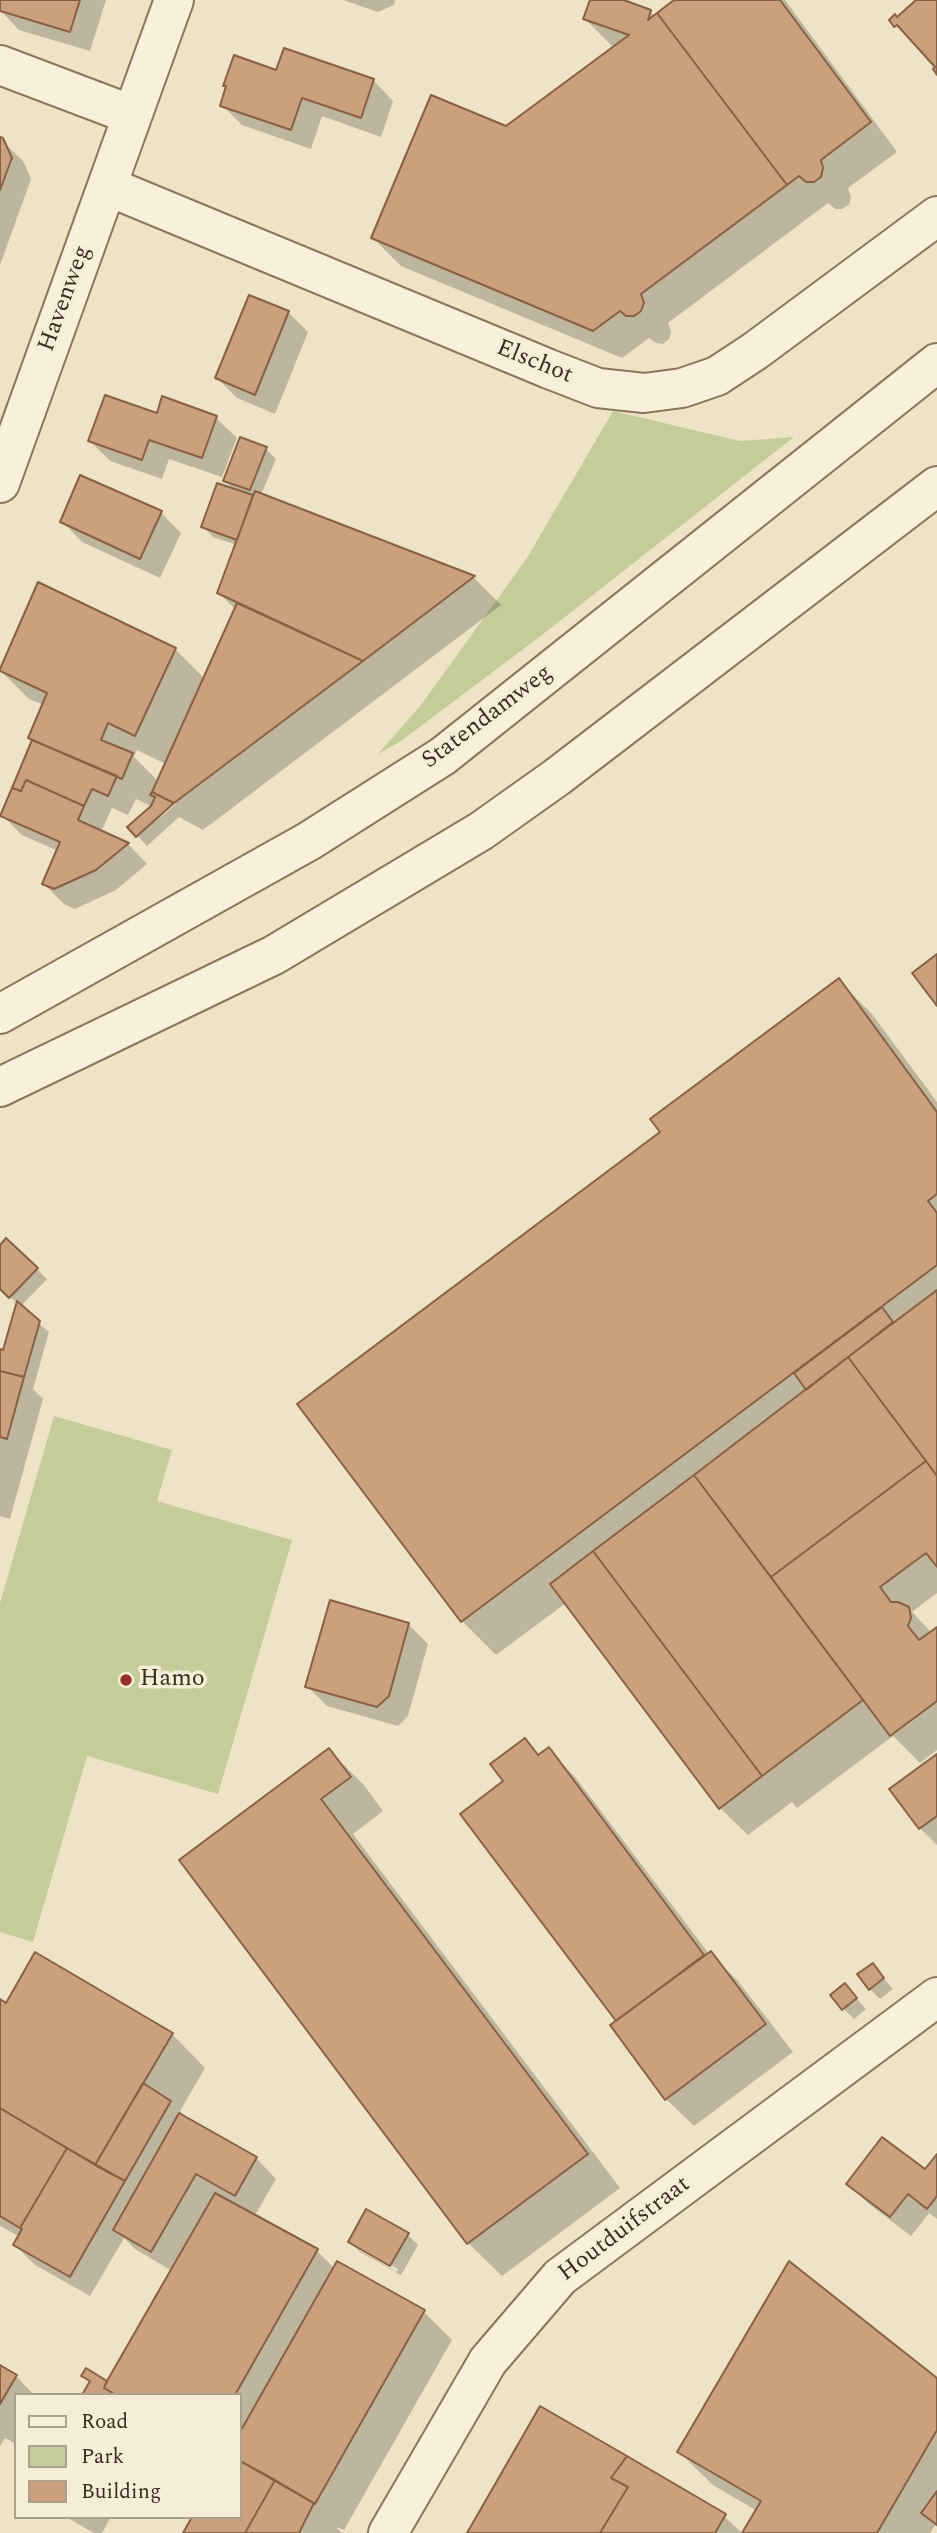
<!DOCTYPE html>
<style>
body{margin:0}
#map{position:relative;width:937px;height:2533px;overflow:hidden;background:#eee3c7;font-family:Spectral,serif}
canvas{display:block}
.legend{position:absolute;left:14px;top:2393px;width:228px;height:126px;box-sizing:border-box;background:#f5edd6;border:2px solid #aaa08d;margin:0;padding:9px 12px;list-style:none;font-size:21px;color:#3a2d20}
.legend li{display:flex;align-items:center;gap:14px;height:35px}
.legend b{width:35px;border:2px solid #aaa08d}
</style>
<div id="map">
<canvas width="937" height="2533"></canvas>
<ul class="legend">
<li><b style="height:9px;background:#f8f0da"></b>Road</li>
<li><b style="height:19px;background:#c4cc9a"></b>Park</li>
<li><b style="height:19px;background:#cba07d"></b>Building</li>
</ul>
</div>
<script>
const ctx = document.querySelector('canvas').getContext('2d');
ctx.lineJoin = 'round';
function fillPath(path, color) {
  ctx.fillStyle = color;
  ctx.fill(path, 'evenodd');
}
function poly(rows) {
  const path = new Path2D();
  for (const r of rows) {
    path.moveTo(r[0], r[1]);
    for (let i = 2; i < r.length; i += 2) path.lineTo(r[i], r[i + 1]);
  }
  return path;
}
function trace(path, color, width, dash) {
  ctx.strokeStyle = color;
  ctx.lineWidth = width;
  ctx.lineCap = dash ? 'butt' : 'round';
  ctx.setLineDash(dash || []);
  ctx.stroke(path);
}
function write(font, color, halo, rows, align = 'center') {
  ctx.font = font + ' Spectral,serif';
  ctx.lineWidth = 7;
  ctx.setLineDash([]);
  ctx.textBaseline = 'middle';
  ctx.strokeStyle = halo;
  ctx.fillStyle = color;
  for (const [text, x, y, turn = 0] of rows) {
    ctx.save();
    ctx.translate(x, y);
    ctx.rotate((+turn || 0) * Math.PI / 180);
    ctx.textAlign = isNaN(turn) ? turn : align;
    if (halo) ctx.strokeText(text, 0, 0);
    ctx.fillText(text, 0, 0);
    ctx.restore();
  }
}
fillPath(poly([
 [613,411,740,441,794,437,542,635,401,741,378,754,421,705,527,558],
 [54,1416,172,1450,157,1501,292,1540,218,1794,87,1756,33,1942,0,1932,0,1603]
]), '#c4cc9a');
fillPath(poly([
 [2,0,106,0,90,51,19,30,0,10],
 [343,0,395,0,394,5,378,12],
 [592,0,619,0,650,11,656,17,678,0,785,0,897,152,848,188,851,197,849,205,842,209,835,209,828,203,668,323,671,332,669,339,663,344,656,343,649,338,622,358,401,266,373,238,507,128,614,48,585,19],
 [277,72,373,80,393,101,381,137,322,116,311,149,242,125,222,105,228,88,225,85],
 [0,139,23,161,31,179,0,265],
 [288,312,308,332,275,414,237,398,217,378],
 [164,399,216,418,237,438,222,477,169,459,162,479,110,461,90,441,158,415],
 [266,449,276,459,261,495,474,578,501,605,203,830,179,817,147,846,137,835,153,807,136,799,128,815,112,808,101,832,128,844,147,864,116,890,75,909,64,904,44,884,58,851,22,835,2,815,34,741,30,738,44,705,29,699,1,671,175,649,205,679,236,610,219,593,237,545,213,537,203,527,235,490,225,481],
 [137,750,166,764,158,781,134,757],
 [173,801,176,804,160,818,164,810],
 [161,513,181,533,160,578,82,542,62,521],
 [838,980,872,1014,937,1102,937,1593,912,1612,932,1633,937,1629,937,1750,920,1763,893,1736,797,1808,792,1802,748,1835,720,1808,566,1603,496,1655,462,1621,663,1132],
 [7,1240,47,1279,20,1307,49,1332,33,1389,43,1399,10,1519,0,1516,0,1351,4,1352,18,1304,0,1287,0,1247],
 [408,1624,428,1644,408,1716,398,1726,327,1706,307,1686],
 [525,1740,540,1756,548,1750,576,1778,709,1954,710,1953,738,1981,793,2052,694,2126,666,2099,506,1781],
 [329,1750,363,1784,383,1811,353,1834,620,2188,502,2276,468,2243,181,1860],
 [937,1756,937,1845,920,1828],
 [872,1965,893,1989,880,1999,870,1989],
 [845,1986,866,2009,854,2019,844,2009],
 [0,2001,6,2005,172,2034,205,2068,180,2111,188,2120,256,2158,276,2179,254,2217,317,2251,335,2269,424,2312,452,2340,344,2530,336,2527,342,2533,185,2533,240,2517,240,2395,84,2395,91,2384,83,2376,108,2384,172,2271,135,2249,124,2238,90,2296,35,2265,15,2245,20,2237,0,2226],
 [937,2156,937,2219,929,2213,911,2236,869,2204,849,2184,926,2172],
 [408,2235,418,2245,401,2275,360,2252,350,2241],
 [359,2246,398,2269,397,2272,359,2250],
 [0,2367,16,2376,34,2395,16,2395,16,2444,5,2438,0,2446],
 [937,2380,937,2527,935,2525,930,2533,744,2533,757,2511,713,2485,679,2452],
 [724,2516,742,2533,469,2533],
 [66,2517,111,2517,102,2533,94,2533]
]), '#0003');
const building = poly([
 [0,0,80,0,70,32,0,11,0,0],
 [590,0,624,0,651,10,648,20,657,13,787,185,641,294,644,303,641,311,634,316,626,316,620,311,593,331,371,238,431,95,506,126,629,35,583,19,590,0],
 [674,0,780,0,871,122,821,160,823,168,821,177,814,182,806,182,799,176,787,185,657,13,674,0],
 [916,0,937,0,937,75,933,69,935,67,897,25,894,27,889,20,895,14,897,17,916,0],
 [284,48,374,79,361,118,302,98,291,130,220,106,226,86,223,86,234,55,276,70,284,48],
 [0,137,3,138,12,158,0,190,0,137],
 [249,295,289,311,255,395,215,378,249,295],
 [105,395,157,413,162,396,217,416,202,458,149,440,142,460,88,441,105,395],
 [240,437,267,447,250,490,223,481,240,437],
 [80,475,162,511,140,559,60,522,80,475],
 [217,483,253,495,237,540,201,527,217,483],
 [255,491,475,576,363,661,217,593,255,491],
 [38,582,176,648,135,736,108,723,101,740,133,753,122,779,28,738,47,693,0,671,0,669,38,582],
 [237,603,363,661,174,803,152,792,237,603],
 [32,740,117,776,108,796,92,789,84,806,26,780,21,791,12,788,32,740],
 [26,780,84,806,78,820,129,843,96,870,54,889,42,884,60,842,0,816,12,788,21,791,26,780],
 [152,792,174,803,136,837,127,827,151,806,155,797,150,795,152,792],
 [937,954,937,1006,912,973,937,954],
 [839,978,937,1112,937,1194,928,1201,937,1213,937,1265,461,1622,297,1404,660,1132,650,1119,839,978],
 [6,1238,38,1268,9,1298,0,1289,0,1245,6,1238],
 [937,1290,937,1476,848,1357,937,1290],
 [17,1301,40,1321,24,1377,0,1371,0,1349,3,1350,17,1301],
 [882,1307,893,1322,806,1390,794,1373,882,1307],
 [848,1357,926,1461,771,1577,694,1475,848,1357],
 [0,1371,24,1377,7,1439,0,1437,0,1371],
 [926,1461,937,1476,937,1567,926,1553,880,1587,891,1602,898,1602,909,1607,911,1618,908,1626,919,1640,937,1627,937,1701,890,1736,771,1577,926,1461],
 [694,1475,863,1700,762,1776,593,1551,694,1475],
 [593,1551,762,1776,719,1809,550,1584,593,1551],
 [330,1600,409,1623,389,1696,377,1707,305,1687,330,1600],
 [525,1738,538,1755,549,1747,704,1955,616,2021,460,1814,503,1781,490,1764,525,1738],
 [329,1748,351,1777,321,1799,588,2154,467,2244,179,1860,329,1748],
 [937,1754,937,1816,919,1829,889,1789,937,1754],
 [711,1951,766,2024,665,2100,610,2025,711,1951],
 [35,1952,173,2033,95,2165,0,2108,0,1999,6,2003,35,1952],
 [873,1963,884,1978,869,1990,857,1974,873,1963],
 [845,1983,857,1998,842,2010,830,1995,845,1983],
 [143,2083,171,2101,125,2181,95,2165,143,2083],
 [0,2108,67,2148,20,2228,0,2216,0,2108],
 [179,2113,257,2157,235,2196,196,2174,151,2252,113,2230,179,2113],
 [882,2137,925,2169,937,2154,937,2196,927,2209,908,2194,890,2217,846,2184,882,2137],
 [67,2148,125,2181,70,2277,13,2245,22,2229,20,2228,67,2148],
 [215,2193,318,2249,235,2395,116,2395,104,2388,107,2381,215,2193],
 [366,2209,409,2233,390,2266,348,2242,366,2209],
 [337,2261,425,2310,315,2504,240,2461,240,2432,337,2261],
 [789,2261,937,2378,937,2430,877,2533,742,2533,761,2501,677,2452,789,2261],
 [0,2365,17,2375,0,2404,0,2365],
 [86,2368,107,2381,104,2388,116,2395,82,2395,90,2381,81,2376,86,2368],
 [540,2406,627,2456,611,2478,628,2487,600,2533,467,2533,540,2406],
 [627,2456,726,2514,715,2533,600,2533,628,2487,611,2478,627,2456],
 [240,2461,275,2480,245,2533,183,2533,192,2517,240,2517,240,2461],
 [275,2480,314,2503,299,2533,245,2533,275,2480],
 [937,2491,937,2525,921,2513,937,2491]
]);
fillPath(building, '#cba07d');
trace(building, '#886043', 2);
const minor = poly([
 [0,65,132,115],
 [107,186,549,369,598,388,644,393,682,388,717,376,755,351,937,216],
 [0,483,174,0],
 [0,1014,309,841,443,756,937,363],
 [0,1087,274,955,481,831,557,777,937,486],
 [388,2533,488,2361,560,2277,937,1997]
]);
trace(minor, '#89765c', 42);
trace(minor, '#f8f0da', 38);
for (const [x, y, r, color] of [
 [126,1680,7,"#97302d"]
]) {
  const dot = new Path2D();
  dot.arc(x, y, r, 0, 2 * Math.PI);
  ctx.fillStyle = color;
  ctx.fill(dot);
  trace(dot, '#f5edd6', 2.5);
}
write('24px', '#3a2d20', '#f5edd6', [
 ["Havenweg",66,299,-70],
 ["Elschot",534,363,22],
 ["Statendamweg",488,718,-37],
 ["Houtduifstraat",625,2230,-37]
]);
write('24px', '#3a2d20', '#f5edd6', [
 ["Hamo",140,1680]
], 'left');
</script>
